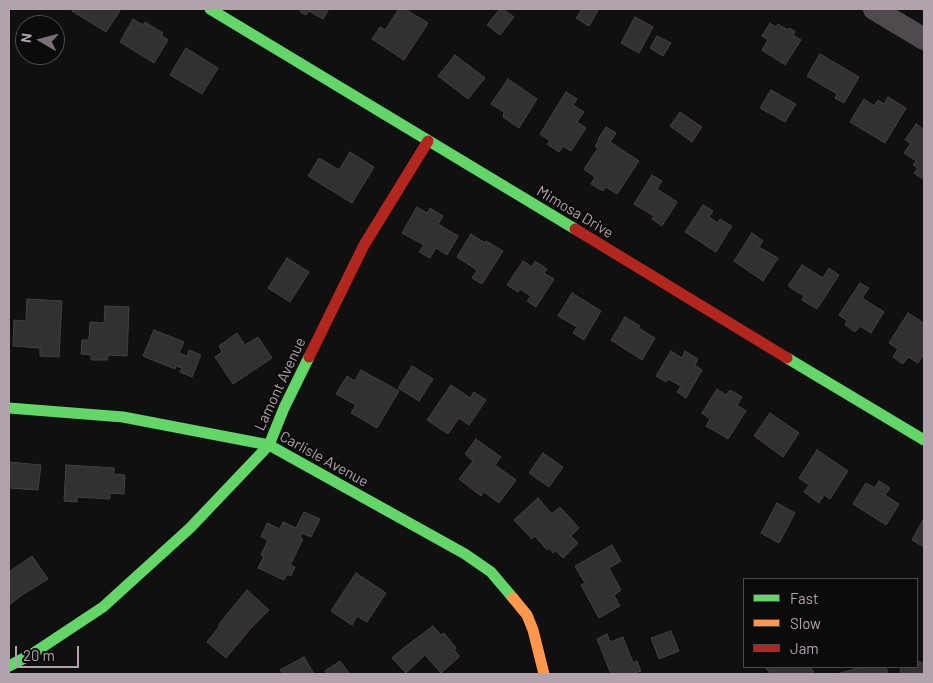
<!DOCTYPE html>
<style>
body{margin:0}
#map{position:relative;width:933px;height:683px;overflow:hidden;background:#111011;font-family:Barlow,sans-serif}
canvas{display:block}
.frame{position:absolute;inset:0;border:10px solid #b2a2ad;pointer-events:none}
.legend{position:absolute;left:743px;top:578px;width:175px;height:90px;box-sizing:border-box;background:#0c0b0c;border:1px solid #4e474c;margin:0;padding:6px 9px;list-style:none;font-size:15px;color:#b2a2ad}
.legend li{display:flex;align-items:center;gap:10px;height:25px}
.legend b{width:25px;border:1px solid #4e474c}
.north{position:absolute;left:15px;top:15px;width:50px;height:50px;box-sizing:border-box;background:#0c0b0c;border:1px solid #4e474c;border-radius:50%;rotate:278deg;font-size:14px;font-weight:700;line-height:20px;text-align:center;color:#b2a2ad}
.north::after{content:'';display:block;margin:auto;width:18px;height:22px;background:#7a6f76;clip-path:polygon(50% 0,100% 100%,50% 72%,0 100%)}
.scale{position:absolute;left:15px;top:646px;width:64px;height:22px;box-sizing:border-box;border:2px solid #b2a2ad;border-top:0;padding-left:6px;font-size:15px;line-height:18px;white-space:nowrap;color:#b2a2ad;-webkit-text-stroke:4px #0c0b0c;paint-order:stroke}
</style>
<div id="map">
<canvas width="933" height="683"></canvas>
<div class="frame"></div>
<ul class="legend">
<li><b style="height:6px;background:#63d668"></b>Fast</li>
<li><b style="height:6px;background:#ff974d"></b>Slow</li>
<li><b style="height:6px;background:#b3261e"></b>Jam</li>
</ul>
<div class="north">N</div>
<div class="scale">20 m</div>
</div>
<script>
const ctx = document.querySelector('canvas').getContext('2d');
ctx.lineJoin = 'round';
function fillPath(path, color) {
  ctx.fillStyle = color;
  ctx.fill(path, 'evenodd');
}
function poly(rows) {
  const path = new Path2D();
  for (const r of rows) {
    path.moveTo(r[0], r[1]);
    for (let i = 2; i < r.length; i += 2) path.lineTo(r[i], r[i + 1]);
  }
  return path;
}
function trace(path, color, width, dash) {
  ctx.strokeStyle = color;
  ctx.lineWidth = width;
  ctx.lineCap = dash ? 'butt' : 'round';
  ctx.setLineDash(dash || []);
  ctx.stroke(path);
}
function write(font, color, halo, rows, align = 'center') {
  ctx.font = font + ' Barlow,sans-serif';
  ctx.lineWidth = 4;
  ctx.setLineDash([]);
  ctx.textBaseline = 'middle';
  ctx.strokeStyle = halo;
  ctx.fillStyle = color;
  for (const [text, x, y, turn = 0] of rows) {
    ctx.save();
    ctx.translate(x, y);
    ctx.rotate((+turn || 0) * Math.PI / 180);
    ctx.textAlign = isNaN(turn) ? turn : align;
    if (halo) ctx.strokeText(text, 0, 0);
    ctx.fillText(text, 0, 0);
    ctx.restore();
  }
}
const building = poly([
 [73,9,121,9,106,32,72,11,73,9],
 [302,9,329,9,323,19,309,11,306,15,300,12,302,9],
 [399,9,405,9,428,23,404,60,372,39,380,27,385,30,399,9],
 [500,9,503,9,514,17,500,35,487,25,500,9],
 [582,9,599,9,589,26,576,18,582,9],
 [635,17,653,27,639,53,621,43,635,17],
 [133,19,143,25,145,22,163,33,161,35,168,40,154,63,120,42,133,19],
 [770,23,776,27,778,24,788,30,789,28,795,31,793,35,801,40,785,65,762,50,768,40,762,36,770,23],
 [657,36,671,43,663,56,650,48,657,36],
 [186,48,218,68,202,94,170,75,186,48],
 [820,54,859,77,844,103,835,98,837,94,807,76,820,54],
 [455,55,485,78,468,99,438,76,455,55],
 [508,79,537,99,519,128,503,117,504,112,491,104,508,79],
 [771,90,796,104,785,122,760,108,771,90],
 [566,92,577,99,573,105,584,112,577,122,586,128,571,151,563,146,559,152,547,144,550,141,540,134,566,92],
 [888,97,906,108,885,143,850,122,864,99,874,106,878,100,884,104,888,97],
 [680,112,702,127,692,142,670,126,680,112],
 [916,124,924,130,924,180,914,173,918,168,913,165,916,161,904,153,911,143,905,140,916,124],
 [606,127,616,133,610,142,639,161,617,194,606,187,603,191,591,184,595,177,584,169,598,148,595,146,599,140,598,139,606,127],
 [350,152,374,167,352,203,308,176,319,158,339,170,350,152],
 [652,175,662,181,657,189,677,202,662,226,652,219,654,216,634,204,652,175],
 [703,205,713,211,709,217,718,223,720,219,732,226,716,252,685,232,703,205],
 [417,207,427,213,430,208,443,216,438,224,458,236,447,255,436,248,430,258,419,252,424,245,402,233,417,207],
 [752,233,763,241,759,247,778,258,763,281,734,261,752,233],
 [471,234,485,243,486,241,503,251,482,284,472,278,477,270,457,257,471,234],
 [287,258,309,272,290,302,268,288,287,258],
 [523,261,532,267,535,261,547,269,544,273,554,279,536,307,527,301,531,296,520,289,518,292,507,285,523,261],
 [802,265,823,278,829,268,839,275,817,309,802,300,804,296,788,286,802,265],
 [860,283,869,288,862,298,884,312,871,333,860,326,855,332,845,325,847,321,839,315,860,283],
 [572,293,601,311,584,340,573,333,577,327,558,316,572,293],
 [27,299,62,301,59,357,40,356,40,348,13,346,14,320,26,321,27,299],
 [105,306,129,307,127,356,108,355,107,360,91,360,91,355,81,354,82,340,89,340,90,322,104,323,105,306],
 [908,313,924,323,923,332,924,333,924,354,918,363,908,357,903,364,893,357,898,349,889,343,908,313],
 [625,317,640,326,639,328,655,338,642,360,611,340,625,317],
 [154,330,184,342,179,353,187,356,189,350,201,355,192,377,180,372,182,368,176,366,175,369,143,356,154,330],
 [237,333,245,345,258,337,272,358,233,384,215,357,222,352,219,346,237,333],
 [671,351,682,358,685,351,698,359,695,365,702,370,686,398,677,392,681,386,668,379,666,382,656,376,671,351],
 [412,366,433,379,419,401,398,388,412,366],
 [361,370,399,391,377,428,351,413,356,405,336,394,347,376,355,381,361,370],
 [451,385,470,398,474,392,486,400,469,425,459,418,448,434,427,420,451,385],
 [717,389,726,395,730,390,742,397,737,405,746,411,728,439,706,426,710,419,702,413,717,389],
 [770,413,799,433,783,457,754,436,770,413],
 [476,439,501,457,495,465,516,480,499,503,484,492,481,496,459,479,473,461,465,454,476,439],
 [817,450,848,471,830,499,824,495,819,503,804,492,809,485,799,478,817,450],
 [543,453,563,467,549,487,529,473,543,453],
 [9,462,41,465,38,490,9,488,9,462],
 [66,465,114,468,114,474,125,475,124,494,110,493,110,499,77,497,77,502,64,501,66,465],
 [879,481,890,488,885,495,899,504,886,525,853,504,866,483,875,488,879,481],
 [538,498,552,514,560,507,579,528,571,536,578,543,563,558,556,551,553,553,549,548,547,550,535,536,532,539,514,520,538,498],
 [777,503,795,513,779,543,761,533,777,503],
 [304,512,320,519,311,537,302,533,300,537,303,539,290,565,295,567,291,576,287,574,284,580,258,568,264,556,261,555,268,540,261,537,267,523,280,529,283,522,296,528,304,512],
 [924,518,924,547,912,540,924,518],
 [612,545,621,561,609,568,621,590,614,595,620,606,599,618,581,585,585,583,575,566,612,545],
 [32,556,48,579,22,595,9,605,9,572,32,556],
 [356,573,386,593,367,622,357,616,352,625,331,611,356,573],
 [247,590,269,610,251,628,226,658,207,642,219,627,219,624,247,590],
 [433,626,441,635,444,633,456,648,454,650,459,656,458,658,441,673,425,655,406,673,392,658,401,650,433,626],
 [671,631,679,651,659,659,651,638,671,631],
 [607,634,610,642,623,637,633,663,637,661,641,671,633,674,611,674,597,639,607,634],
 [304,657,314,674,283,674,280,670,304,657],
 [340,661,350,674,327,674,325,671,340,661],
 [917,661,924,663,924,674,900,674,901,667,917,667,917,661],
 [765,667,810,667,815,674,766,674,769,672,765,667],
 [858,667,886,667,888,674,836,674,859,668,858,667]
]);
fillPath(building, '#333032');
trace(building, '#444043', 1);
trace(poly([
 [874,9,924,39]
]), '#4e4a4d', 22);
trace(poly([
 [210,9,575,229],
 [787,358,924,440],
 [9,408,123,417,269,445,465,554,491,572,513,598],
 [9,666,32,654,103,607,190,528,269,445,284,408,309,357]
]), '#63d668', 11);
trace(poly([
 [513,598,527,615,533,630,544,674]
]), '#ff974d', 11);
trace(poly([
 [575,229,787,358],
 [309,357,364,245,428,141]
]), '#b3261e', 11);
write('15px', '#b2a2ad', '#0c0b0c', [
 ["Mimosa Drive",575,212,31],
 ["Lamont Avenue",280,384,-65],
 ["Carlisle Avenue",324,459,29]
]);
</script>
